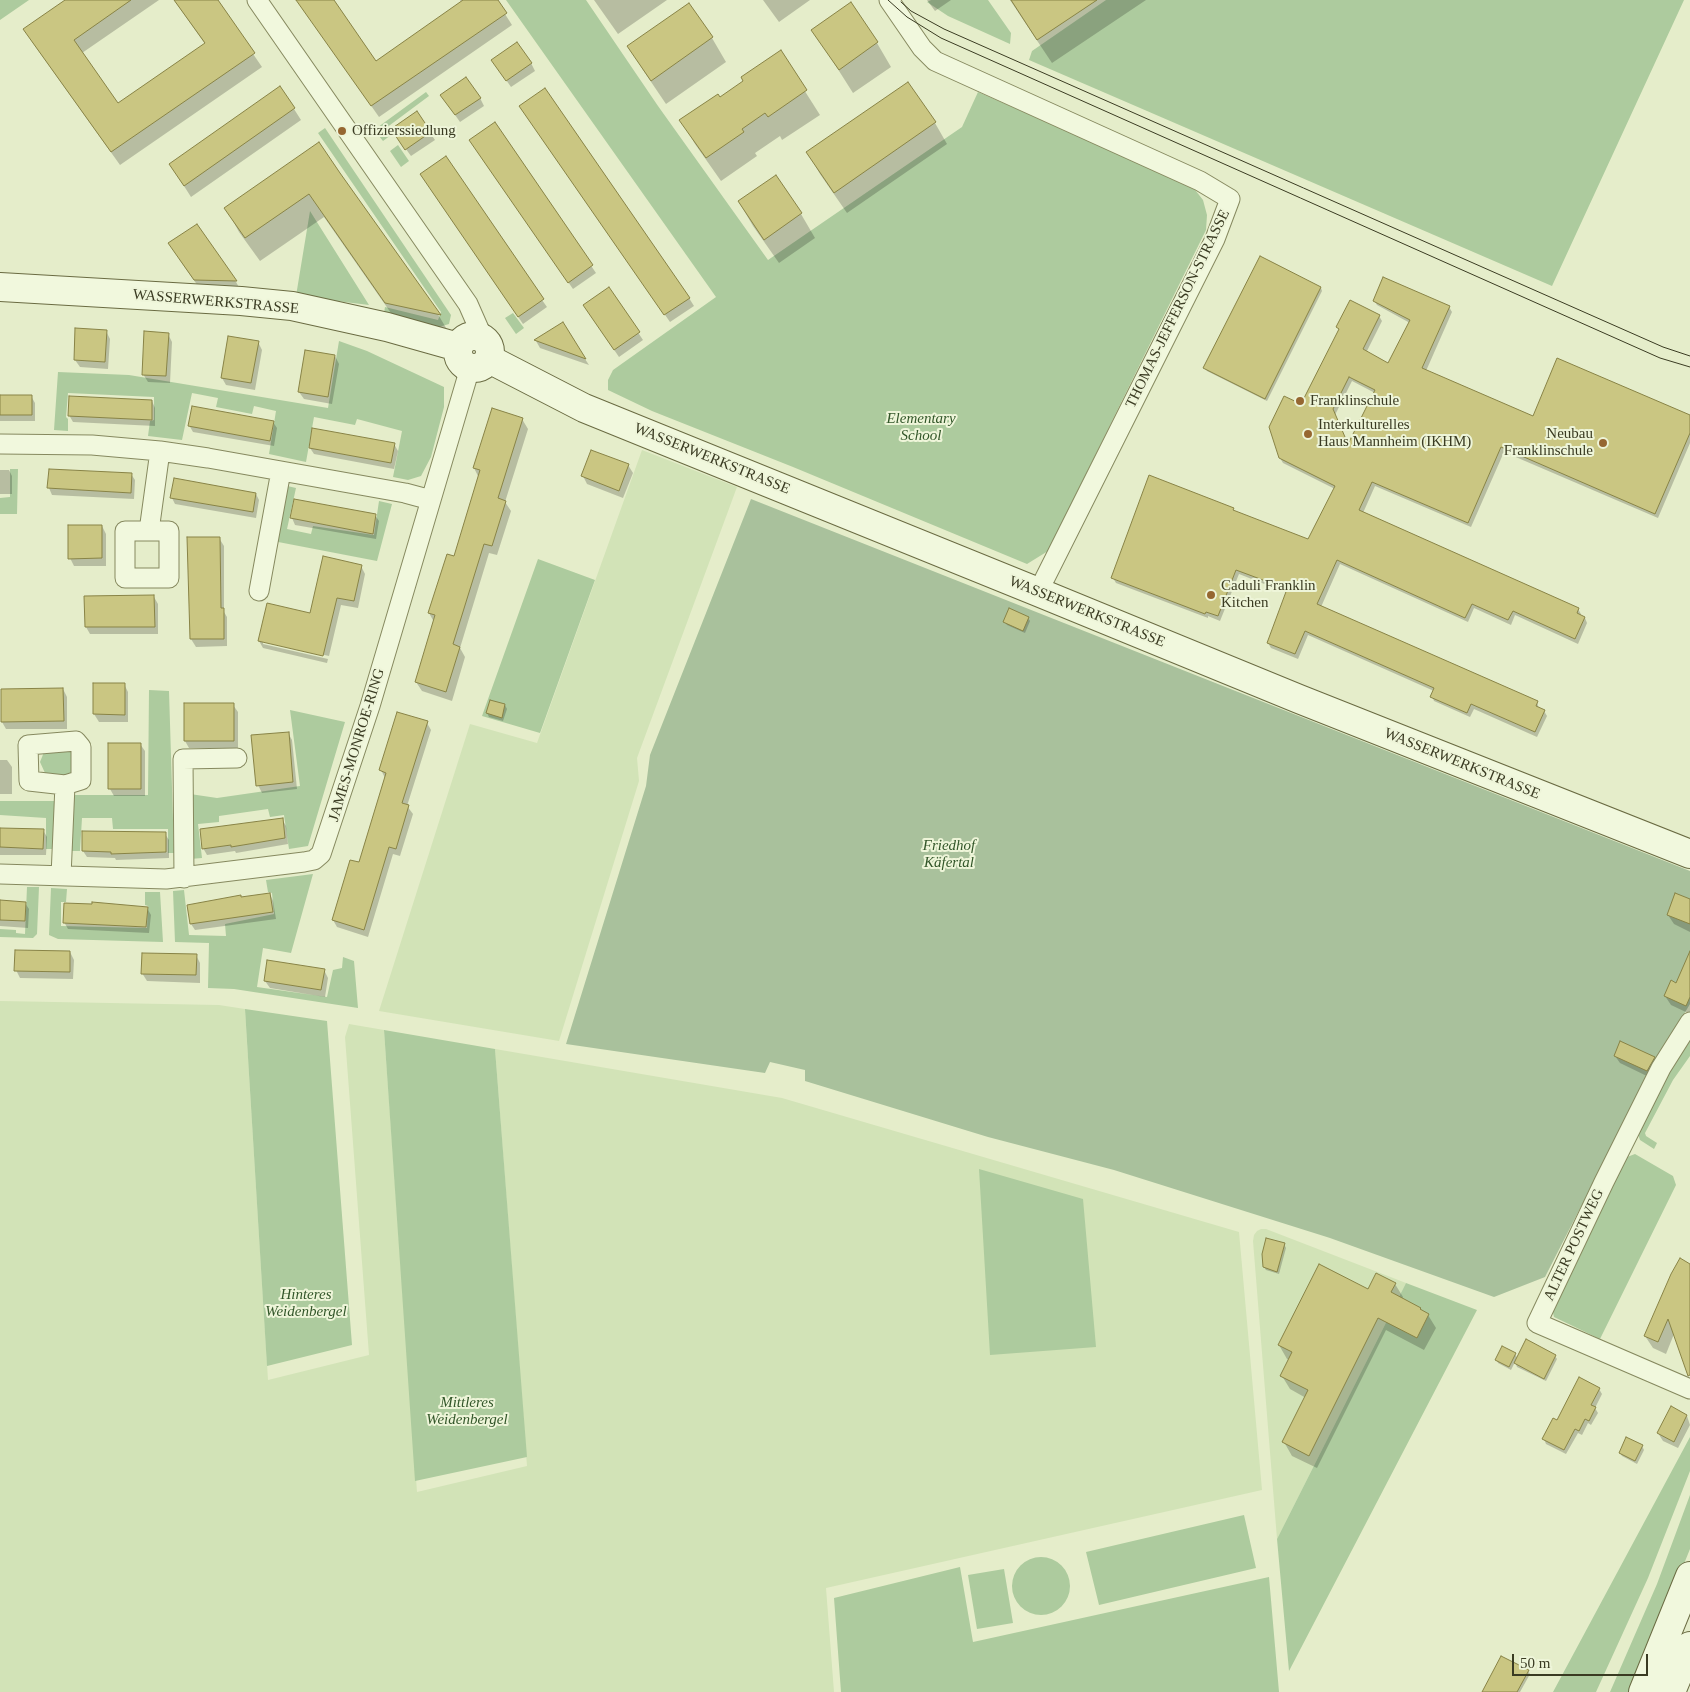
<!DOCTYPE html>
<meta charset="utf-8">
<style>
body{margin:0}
#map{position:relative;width:1690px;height:1692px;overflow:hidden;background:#e5edca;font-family:Georgia,serif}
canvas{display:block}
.scale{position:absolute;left:1512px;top:1654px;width:136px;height:22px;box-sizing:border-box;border:2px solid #3a3b22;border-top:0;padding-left:6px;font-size:15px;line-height:18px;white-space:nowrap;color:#3a3b22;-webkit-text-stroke:4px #eef5d9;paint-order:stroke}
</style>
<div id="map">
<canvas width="1690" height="1692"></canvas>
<div class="scale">50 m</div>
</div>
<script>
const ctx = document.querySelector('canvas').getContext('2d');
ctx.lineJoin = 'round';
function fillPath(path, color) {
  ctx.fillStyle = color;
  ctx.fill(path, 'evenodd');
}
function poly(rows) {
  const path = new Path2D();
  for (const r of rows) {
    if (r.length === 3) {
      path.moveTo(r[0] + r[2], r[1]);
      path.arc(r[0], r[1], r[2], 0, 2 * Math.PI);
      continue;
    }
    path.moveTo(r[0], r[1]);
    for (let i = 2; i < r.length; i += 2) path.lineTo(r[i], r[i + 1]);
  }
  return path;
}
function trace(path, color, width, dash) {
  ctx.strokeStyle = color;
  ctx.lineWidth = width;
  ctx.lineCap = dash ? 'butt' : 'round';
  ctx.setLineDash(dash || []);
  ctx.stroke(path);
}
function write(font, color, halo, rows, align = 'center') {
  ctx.font = font + ' Georgia,serif';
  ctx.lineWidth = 4;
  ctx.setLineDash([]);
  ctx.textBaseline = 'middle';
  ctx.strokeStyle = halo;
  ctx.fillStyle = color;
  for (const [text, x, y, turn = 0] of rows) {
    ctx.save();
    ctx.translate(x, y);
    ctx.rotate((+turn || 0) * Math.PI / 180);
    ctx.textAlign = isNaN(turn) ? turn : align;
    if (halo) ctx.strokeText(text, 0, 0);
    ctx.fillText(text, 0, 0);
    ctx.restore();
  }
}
fillPath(poly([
 [642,450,737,487,637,758,639,781,559,1041,379,1011,470,724,537,743],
 [0,1001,219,1005,245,1009,268,1380,369,1355,345,1037,349,1024,384,1030,417,1492,527,1466,495,1049,782,1098,1239,1232,1262,1490,826,1588,834,1692,0,1692],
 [1261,1229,1266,1229,1406,1283,1277,1539,1253,1241,1254,1235,1257,1231]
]), '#d2e3b7');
fillPath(poly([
 [0,0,29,0,0,20],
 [506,0,586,0,658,106,768,260,962,127,978,92,1192,186,1203,200,1207,215,1206,230,1048,551,1027,564,793,467,652,411,608,390,608,380,613,370,716,297],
 [931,0,988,0,1011,33,1010,44,948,16,927,2],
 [1106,0,1684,0,1552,286,1029,60,1032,51],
 [426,92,429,96,386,128,391,135,383,141,374,130],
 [325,128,451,315,449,324,439,327,384,313,385,307,438,320,441,312,318,133],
 [398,145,409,161,401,167,390,151],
 [310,211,369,305,296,296],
 [513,313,524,328,516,334,505,318],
 [339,341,367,351,444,387,444,407,431,457,421,476,408,480,393,477,402,431,357,419,355,425,314,417,306,462,269,454,276,411,254,406,252,414,216,407,218,398,192,393,182,440,148,436,150,421,154,420,154,397,68,393,66,417,68,419,68,431,54,430,58,372,129,375,328,408],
 [10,469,18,469,17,514,0,514,0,498,10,497],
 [283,485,296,488,287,529,311,534,313,526,374,535,379,501,392,504,377,561,273,541],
 [538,559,595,580,540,733,482,716],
 [149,690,169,691,174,853,168,853,168,829,113,829,112,818,82,818,80,851,69,851,70,795,148,795],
 [290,710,345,722,308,846,289,849,284,815,270,817,268,809,219,816,219,822,198,824,202,858,190,859,190,794,217,798,300,786],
 [52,748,74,751,73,773,59,776,45,773,40,762,44,752],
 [0,801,58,801,56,849,46,849,46,818,0,815],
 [313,874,291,953,263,948,257,987,327,997,333,970,342,968,343,957,354,961,358,1008,234,989,208,988,209,943,175,942,173,891,184,890,189,935,226,936,225,924,274,914,272,893,268,892,266,880],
 [27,887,39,887,37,934,33,938,0,937,0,929,16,930,16,933,25,934],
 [51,888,67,889,66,902,61,902,61,926,147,928,148,906,145,905,145,892,160,892,163,942,58,939,49,935],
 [245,1009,327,1021,352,1345,267,1366],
 [384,1030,495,1049,527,1457,415,1481],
 [1690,1041,1690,1056,1673,1080,1645,1133,1646,1136,1657,1143,1654,1149,1640,1140,1638,1134,1668,1074],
 [1635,1154,1673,1176,1676,1185,1600,1339,1554,1317,1552,1308,1627,1157],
 [979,1169,1083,1199,1096,1347,990,1355],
 [1406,1283,1477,1310,1289,1671,1277,1539],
 [1690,1437,1690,1471,1648,1578,1596,1692,1553,1692],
 [1690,1495,1690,1549,1632,1692,1610,1692,1657,1584],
 [1244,1515,1256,1568,1099,1605,1086,1552],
 [1041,1586,29],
 [960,1567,973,1642,1269,1577,1279,1692,841,1692,834,1598],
 [1004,1569,1013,1623,977,1629,968,1575]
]), '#adcb9e');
fillPath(poly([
 [751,499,1690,871,1690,1004,1649,1073,1545,1277,1494,1297,1330,1238,1114,1170,988,1137,805,1081,805,1070,770,1062,765,1073,566,1044,646,786,650,755]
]), '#a9c19c');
fillPath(poly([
 [67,0,159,0,82,53,118,105,205,44,174,0,216,0,262,67,120,165,33,43,25,30],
 [297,0,332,0,375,62,462,3,460,0,496,0,512,25,379,117],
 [594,0,667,0,618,34],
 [763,0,810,0,779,22],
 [927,0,951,0,935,11],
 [1010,0,1146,0,1052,63],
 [851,4,877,43,891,67,853,93,813,30],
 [688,5,712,38,726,62,666,104,643,70,629,46],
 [780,52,820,115,782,140,780,136,755,153,757,156,721,181,695,144,681,120,720,99,745,81],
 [531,63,535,71,511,87,497,67],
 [908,84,935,123,947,144,847,213,820,174,808,153],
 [480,98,484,106,460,122,446,102],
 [294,109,301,120,191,197,170,164],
 [417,113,435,140,411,156,397,137],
 [525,114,689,298,694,306,670,322],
 [495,124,596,273,573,289,475,148],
 [319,144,439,316,452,338,400,326,324,217,260,261,239,232,226,208],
 [775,177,801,214,815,238,779,263,753,226,739,202],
 [426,182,542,300,547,307,523,324],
 [197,225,236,282,244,296,205,296,179,259],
 [1260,257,1321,288,1322,291,1267,401,1207,371,1205,368],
 [609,289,643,340,619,357,589,313],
 [1374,300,1449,307,1452,312,1426,371,1533,418,1690,417,1690,443,1658,518,1504,452,1471,527,1375,486,1363,513,1578,609,1581,614,1580,616,1585,618,1587,623,1578,644,1515,615,1511,625,1474,608,1468,622,1340,564,1321,607,1537,702,1539,709,1544,711,1547,716,1537,737,1474,709,1470,717,1434,701,1432,696,1434,691,1308,635,1298,659,1271,648,1268,643,1287,593,1239,574,1220,621,1208,616,1208,618,1116,583,1113,578,1233,509,1235,512,1309,540,1335,489,1283,463,1280,458,1301,406,1339,330,1338,327,1379,316,1382,321,1366,353,1389,365,1410,323,1377,305],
 [1352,381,1375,393,1348,446,1335,415],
 [562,324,585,359,589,365,540,348,536,341],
 [106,331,110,339,108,369,80,367,75,360],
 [168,334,172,342,170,383,148,382,143,374],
 [258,342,262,350,255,390,226,385,222,378],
 [335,356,339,364,332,404,304,399,299,392],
 [0,396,31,396,35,403,35,421,0,421],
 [152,401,155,408,155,426,73,422,69,415],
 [522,419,528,429,505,502,511,511,497,555,489,553,460,648,465,657,452,701,422,691,416,682,434,622,429,613,455,558,479,478,474,468],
 [273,422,277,428,274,446,193,432,189,425],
 [394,444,398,451,394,469,314,454,310,448],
 [628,465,633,473,623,498,587,484,583,476],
 [0,470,9,470,12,476,12,494,0,494],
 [50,470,131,474,135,480,134,499,52,495,49,488],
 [256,494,259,500,256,518,175,504,172,498],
 [375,515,379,521,376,539,295,525,292,518],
 [102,526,106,534,106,566,74,566,70,558],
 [219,538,224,546,224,612,227,617,227,646,196,647,191,639],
 [361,566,365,574,358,608,341,605,329,656,263,641,263,644,328,659,327,663,263,648,259,641,311,615],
 [154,597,158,604,158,634,90,634,86,627],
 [1028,618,1030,621,1025,633,1007,625,1005,622],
 [94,684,124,684,128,692,128,722,99,722,94,714],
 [63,689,67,697,67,729,6,729,2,722],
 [233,705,238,712,238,748,189,748,185,741],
 [505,705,507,709,503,721,489,717,487,713],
 [427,723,431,730,407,806,413,814,400,856,393,854,368,937,337,927,333,920,359,864,385,778,381,770],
 [288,733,292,740,297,789,262,793,258,785],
 [140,744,145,751,145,796,114,796,110,789],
 [0,760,7,760,12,767,12,794,0,794],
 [282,819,286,826,288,844,236,853,235,851,207,855,203,848],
 [0,829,43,830,47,837,46,855,0,855],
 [165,834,169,840,169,858,116,860,115,858,87,857,83,851],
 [270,894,273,901,276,919,195,930,191,924,189,906],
 [1690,900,1690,932,1674,924,1668,915],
 [0,902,25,903,29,909,28,928,0,926],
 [147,908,151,915,149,933,68,929,64,922],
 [70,952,74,960,73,979,20,978,16,970],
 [1690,954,1690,1014,1671,1005,1665,996,1677,984],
 [196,955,200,963,200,983,147,981,142,973],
 [324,970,328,978,325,997,270,988,265,981],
 [1615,1056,1654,1058,1658,1065,1651,1078,1620,1063],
 [1284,1244,1286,1248,1279,1274,1266,1270,1264,1267],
 [1690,1265,1690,1368,1674,1334,1666,1354,1653,1348,1645,1336],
 [1395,1284,1403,1297,1402,1299,1420,1309,1428,1315,1436,1328,1424,1350,1386,1330,1317,1468,1292,1456,1284,1442,1306,1398,1290,1389,1282,1376,1290,1360,1287,1359,1279,1345,1368,1290],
 [1515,1354,1518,1359,1555,1356,1557,1359,1546,1381,1517,1367,1515,1362,1511,1370,1498,1363,1497,1360],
 [1599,1389,1602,1394,1595,1408,1598,1413,1591,1425,1588,1423,1582,1435,1578,1433,1566,1454,1546,1444,1544,1439],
 [1687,1416,1690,1425,1678,1448,1663,1441,1658,1433],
 [1642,1446,1644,1450,1637,1464,1622,1456,1620,1453],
 [1528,1671,1530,1674,1520,1692,1483,1692]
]), '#0003');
const building = poly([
 [65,0,131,0,74,40,118,103,205,43,174,0,218,0,255,53,111,152,23,29,65,0],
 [296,0,334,0,376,61,463,0,498,0,507,13,371,106,296,0],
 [1011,0,1097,0,1037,40,1011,0],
 [851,2,878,42,839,70,811,30,851,2],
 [689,3,713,37,651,81,627,46,689,3],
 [517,42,532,63,506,81,491,60,517,42],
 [781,50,807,90,768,117,765,113,742,129,744,132,706,158,679,120,718,94,720,97,743,81,741,77,781,50],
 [466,77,481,98,455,115,440,95,466,77],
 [908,82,936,122,834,193,806,152,908,82],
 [280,86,295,108,184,186,169,164,280,86],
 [545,88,690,298,664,315,519,106,545,88],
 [417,111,431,132,405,150,391,129,417,111],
 [495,122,593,265,568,283,469,140,495,122],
 [319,142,340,173,441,315,385,303,309,194,245,238,224,208,319,142],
 [446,156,544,299,518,317,420,174,446,156],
 [776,175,802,213,764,240,738,201,776,175],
 [197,224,223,261,237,281,194,280,168,243,197,224],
 [1260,256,1321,287,1265,399,1203,368,1260,256],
 [1383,277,1450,306,1422,368,1533,416,1557,358,1690,415,1690,433,1655,514,1501,447,1468,523,1372,482,1359,510,1579,608,1577,613,1585,617,1575,639,1513,611,1508,620,1472,604,1465,618,1337,560,1317,604,1538,701,1536,706,1545,710,1535,732,1471,704,1467,713,1430,697,1434,688,1305,631,1295,654,1267,643,1287,589,1236,570,1218,616,1206,612,1205,614,1111,578,1149,475,1234,508,1233,510,1308,539,1335,486,1279,458,1269,427,1284,396,1301,404,1339,329,1336,327,1350,300,1380,315,1363,349,1388,363,1410,320,1373,301,1383,277],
 [1349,377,1375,390,1348,444,1333,409,1349,377],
 [609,287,640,332,614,350,583,305,609,287],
 [563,322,586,359,534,340,563,322],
 [75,328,107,330,105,362,74,360,75,328],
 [144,331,169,333,166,376,142,375,144,331],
 [228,336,259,341,251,383,221,378,228,336],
 [305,350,335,355,328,397,298,392,305,350],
 [0,395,32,395,32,415,0,415,0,395],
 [69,396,152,400,152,420,68,416,69,396],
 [192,406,274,421,270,441,188,426,192,406],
 [492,408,523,418,498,498,506,501,492,546,484,544,453,644,460,647,446,692,415,682,435,615,428,613,447,554,454,556,480,470,473,468,492,408],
 [312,428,395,443,391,463,309,448,312,428],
 [591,450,629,464,619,491,581,476,591,450],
 [49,469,132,473,131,493,47,488,49,469],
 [174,478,256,493,253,512,170,498,174,478],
 [294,499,376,514,373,534,290,518,294,499],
 [68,525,102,525,102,558,68,559,68,525],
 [187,537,220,537,221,608,224,608,224,639,190,639,187,537],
 [323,556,362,565,354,601,337,598,323,656,258,641,267,603,310,613,323,556],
 [154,595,155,627,85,627,84,596,154,595],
 [1009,608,1029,617,1023,631,1003,622,1009,608],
 [93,683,125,683,125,715,93,714,93,683],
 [63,688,64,721,1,722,1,689,63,688],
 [490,700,505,704,502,718,486,713,490,700],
 [184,703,234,703,234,741,184,741,184,703],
 [397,712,428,721,402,803,409,805,396,849,389,847,364,930,332,920,350,860,359,862,386,773,379,770,397,712],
 [289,732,293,782,256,786,251,735,289,732],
 [108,743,141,743,141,789,108,789,108,743],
 [283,818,285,838,231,847,231,845,202,849,200,829,283,818],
 [0,828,44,829,43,849,0,847,0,828],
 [82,831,166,832,166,852,111,854,111,852,82,851,82,831],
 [270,893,273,912,190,924,187,905,241,895,241,897,270,893],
 [1675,893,1690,899,1690,924,1667,915,1675,893],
 [0,900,26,902,25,921,0,920,0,900],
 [92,902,148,907,146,927,63,923,64,903,92,904,92,902],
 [15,950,70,951,70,972,14,971,15,950],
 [1690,951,1690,997,1686,1006,1664,996,1671,980,1676,983,1690,951],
 [142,953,197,954,196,975,141,974,142,953],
 [267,960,325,969,321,990,264,981,267,960],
 [1620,1041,1655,1057,1647,1071,1614,1056,1620,1041],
 [1266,1238,1285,1243,1277,1272,1263,1267,1262,1254,1266,1238],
 [1680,1258,1690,1264,1690,1375,1688,1376,1668,1319,1658,1342,1644,1336,1671,1274,1680,1258],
 [1319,1264,1368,1289,1376,1273,1396,1283,1391,1292,1421,1308,1420,1309,1429,1314,1417,1338,1378,1318,1309,1456,1282,1442,1308,1390,1280,1376,1292,1352,1278,1345,1319,1264],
 [1526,1339,1556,1355,1544,1379,1514,1363,1526,1339],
 [1502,1346,1516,1353,1509,1367,1495,1360,1502,1346],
 [1579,1377,1600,1388,1591,1405,1596,1407,1589,1421,1585,1419,1579,1431,1575,1429,1564,1450,1542,1439,1553,1418,1557,1420,1579,1377],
 [1671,1406,1687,1415,1674,1442,1657,1433,1671,1406],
 [1626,1437,1643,1445,1635,1461,1619,1453,1626,1437],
 [1501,1656,1529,1670,1517,1692,1482,1692,1501,1656]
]);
fillPath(building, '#cac682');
trace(building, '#888346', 1);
const street = poly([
 [257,0,468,304,479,329,480,337],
 [889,0,922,48,935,61,1200,181,1230,199,1215,239,1038,592],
 [0,444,92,445,160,451,208,458,405,493,431,500],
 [125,531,169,531,169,578,125,578,125,531],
 [149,531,160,451],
 [259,591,281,471],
 [76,741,81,747,81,780,65,785,29,781,28,745,76,741],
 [0,874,166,879,304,862,314,860,321,854,370,706,470,368],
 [61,876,65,785],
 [184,878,183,759,237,758],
 [1690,1022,1661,1068,1604,1182,1537,1323,1690,1389]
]);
const secondary = poly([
 [0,287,241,301,292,306,387,327,458,347],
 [474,352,16],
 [489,359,584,408,1038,592,1299,699,1690,854],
 [1643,1692,1690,1576],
 [1671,1692,1690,1646]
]);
trace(street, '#86895f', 21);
trace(secondary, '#6a6b42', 30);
trace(street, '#f1f8dd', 19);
trace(secondary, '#f1f8dd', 28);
trace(poly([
 [888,0,907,17,941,38,1660,358,1690,367],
 [901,2,911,11,944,29,1663,347,1690,356]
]), '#3a3b22', 1);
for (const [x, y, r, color] of [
 [342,131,5,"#966731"],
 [1300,401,5,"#966731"],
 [1308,434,5,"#966731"],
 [1603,443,5,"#966731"],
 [1211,595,5,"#966731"]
]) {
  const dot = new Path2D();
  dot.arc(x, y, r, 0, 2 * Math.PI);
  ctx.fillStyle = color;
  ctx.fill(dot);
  trace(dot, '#eef5d9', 2);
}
write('15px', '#3a3b22', '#eef5d9', [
 ["Offizierssiedlung",352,131],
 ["Franklinschule",1310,401],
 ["Interkulturelles",1318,425],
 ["Haus Mannheim (IKHM)",1318,442],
 ["Neubau",1593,434,"right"],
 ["Franklinschule",1593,451,"right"],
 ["Caduli Franklin",1221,586],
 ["Kitchen",1221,603]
], 'left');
write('15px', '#3a3b22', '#eef5d9', [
 ["WASSERWERKSTRASSE",216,302,5],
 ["THOMAS-JEFFERSON-STRASSE",1178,309,-64],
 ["WASSERWERKSTRASSE",712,459,22],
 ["WASSERWERKSTRASSE",1087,612,22],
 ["JAMES-MONROE-RING",357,745,-73],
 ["WASSERWERKSTRASSE",1462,764,22],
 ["ALTER POSTWEG",1574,1245,-65]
]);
write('italic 15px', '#325629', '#eef5d9', [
 ["Elementary",921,419],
 ["School",921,436],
 ["Friedhof",949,846],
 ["Käfertal",949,863],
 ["Hinteres",306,1295],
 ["Weidenbergel",306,1312],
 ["Mittleres",467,1403],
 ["Weidenbergel",467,1420]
]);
</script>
